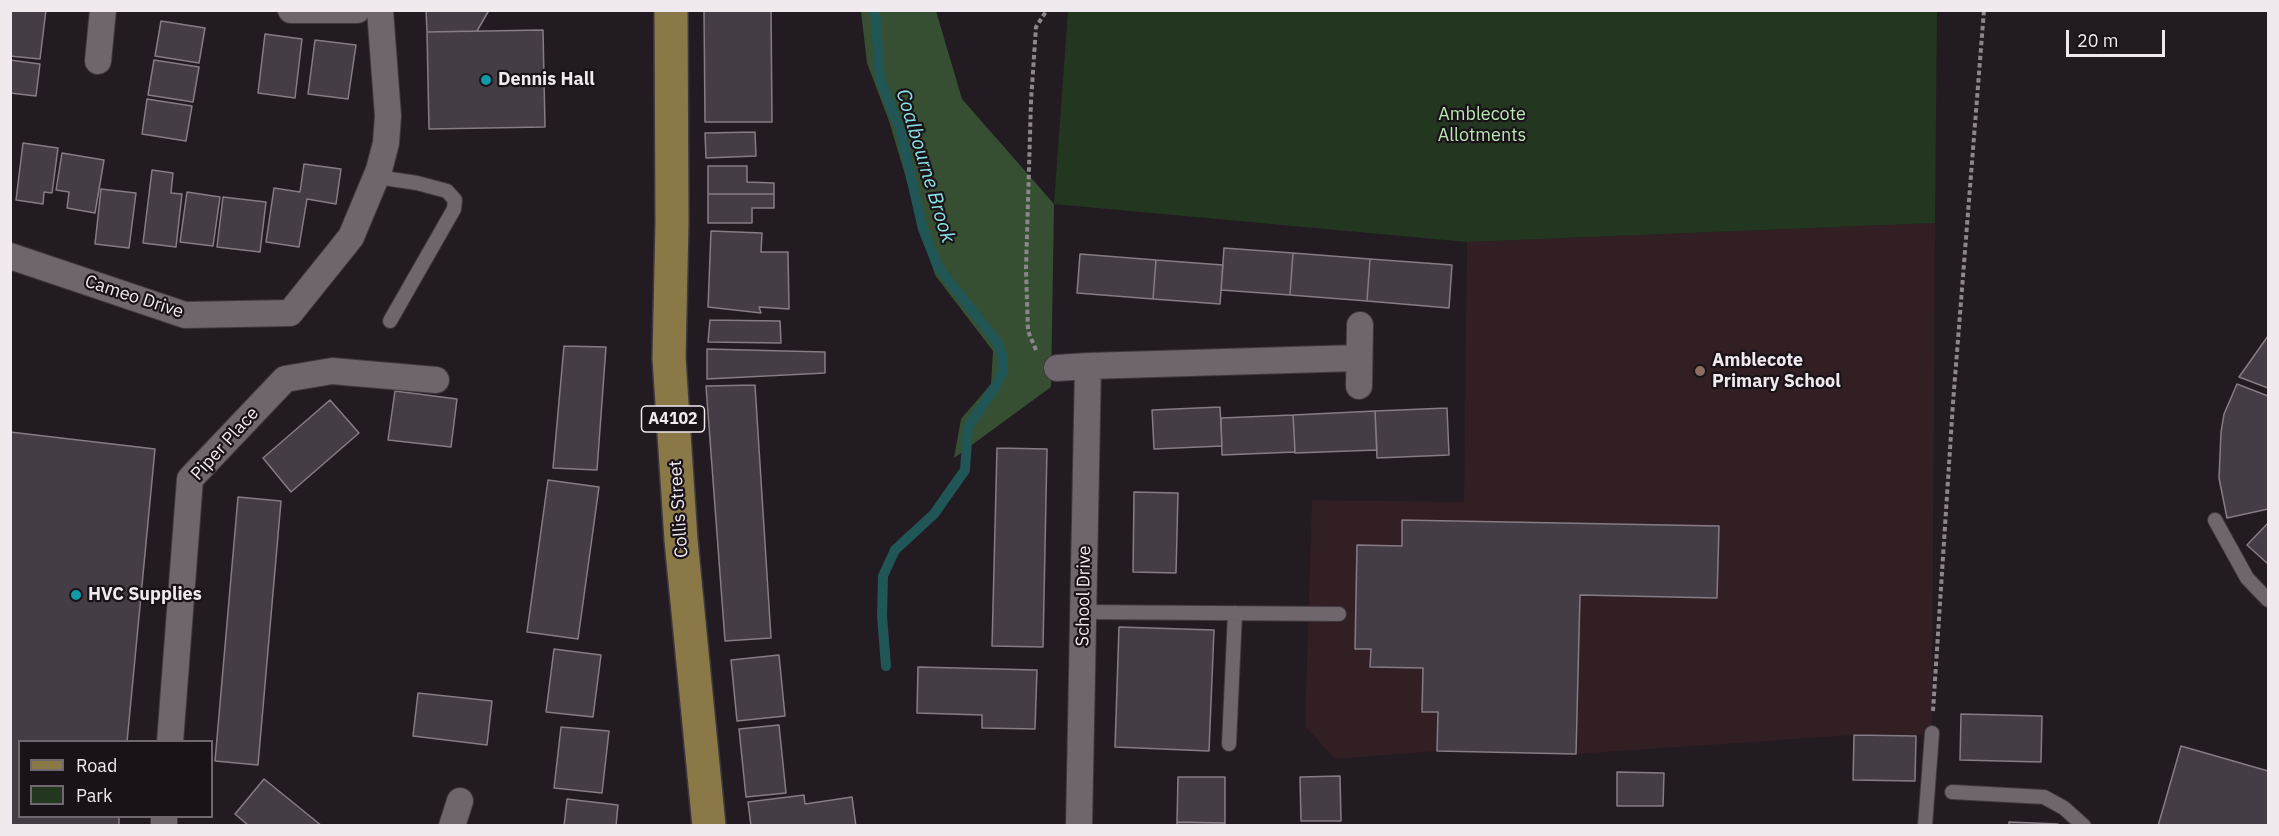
<!DOCTYPE html>
<style>
body{margin:0}
#map{position:relative;width:2279px;height:836px;overflow:hidden;background:#231b22;font-family:"IBM Plex Sans",sans-serif}
canvas{display:block}
.frame{position:absolute;inset:0;border:12px solid #f0eaef;pointer-events:none}
.legend{position:absolute;left:18px;top:740px;width:195px;height:78px;box-sizing:border-box;background:#191219;border:2px solid #6f686f;margin:0;padding:8px 10px;list-style:none;font-size:18px;color:#f0eaef}
.legend li{display:flex;align-items:center;gap:12px;height:30px}
.legend b{width:30px;border:2px solid #6f686f}
.scale{position:absolute;left:2066px;top:30px;width:99px;height:27px;box-sizing:border-box;border:3px solid #f0eaef;border-top:0;padding-left:8px;font-size:18px;line-height:21px;white-space:nowrap;color:#f0eaef;-webkit-text-stroke:4px #191219;paint-order:stroke}
</style>
<div id="map">
<canvas width="2279" height="836"></canvas>
<div class="frame"></div>
<ul class="legend">
<li><b style="height:8px;background:#8a7847"></b>Road</li>
<li><b style="height:16px;background:#233620"></b>Park</li>
</ul>
<div class="scale">20 m</div>
</div>
<script>
const ctx = document.querySelector('canvas').getContext('2d');
ctx.lineJoin = 'round';
function fillPath(path, color) {
  ctx.fillStyle = color;
  ctx.fill(path, 'evenodd');
}
function poly(rows) {
  const path = new Path2D();
  for (const r of rows) {
    path.moveTo(r[0], r[1]);
    for (let i = 2; i < r.length; i += 2) path.lineTo(r[i], r[i + 1]);
  }
  return path;
}
function trace(path, color, width, dash) {
  ctx.strokeStyle = color;
  ctx.lineWidth = width;
  ctx.lineCap = dash ? 'butt' : 'round';
  ctx.setLineDash(dash || []);
  ctx.stroke(path);
}
function write(font, color, halo, rows, align = 'center') {
  ctx.font = font + ' "IBM Plex Sans",sans-serif';
  ctx.lineWidth = 4.5;
  ctx.setLineDash([]);
  ctx.textBaseline = 'middle';
  ctx.strokeStyle = halo;
  ctx.fillStyle = color;
  for (const [text, x, y, turn = 0] of rows) {
    ctx.save();
    ctx.translate(x, y);
    ctx.rotate((+turn || 0) * Math.PI / 180);
    ctx.textAlign = isNaN(turn) ? turn : align;
    if (halo) ctx.strokeText(text, 0, 0);
    ctx.fillText(text, 0, 0);
    ctx.restore();
  }
}
fillPath(poly([
 [1935,223,1932,733,1916,736,1854,735,1576,754,1437,751,1335,759,1305,726,1312,500,1464,502,1467,242]
]), '#321f23');
fillPath(poly([
 [1068,11,1937,11,1935,223,1467,242,1054,204]
]), '#233620');
fillPath(poly([
 [861,11,936,11,962,99,1054,204,1051,387,954,458,961,419,991,384,993,351,935,275,889,121,867,63]
]), '#364f32');
trace(poly([
 [875,10,880,79,900,129,923,229,938,267,997,342,1003,357,1003,371,997,384,968,427,965,470,934,514,895,550,883,576,882,616,886,666]
]), '#205656', 10);
const building = poly([
 [10,10,46,10,40,59,10,56,10,10],
 [426,10,488,10,488,12,477,31,427,32,426,10],
 [704,10,771,10,772,122,705,122,704,10],
 [161,21,205,28,199,63,155,56,161,21],
 [543,30,545,127,429,129,427,32,543,30],
 [265,34,302,39,295,98,258,93,265,34],
 [315,40,356,45,348,99,308,94,315,40],
 [10,60,40,64,36,96,10,93,10,60],
 [154,60,199,67,193,102,148,95,154,60],
 [147,99,192,106,186,141,142,134,147,99],
 [755,132,756,156,706,158,705,133,755,132],
 [23,143,58,148,52,193,44,192,43,204,16,200,23,143],
 [62,153,104,160,95,213,67,208,69,192,56,190,62,153],
 [304,164,341,169,336,204,307,199,299,247,266,242,274,188,300,192,304,164],
 [708,166,747,166,747,182,774,183,774,194,708,194,708,166],
 [152,170,173,173,171,193,182,194,176,247,143,243,152,170],
 [101,189,136,193,129,248,95,244,101,189],
 [187,192,220,197,213,246,180,242,187,192],
 [708,194,774,194,774,208,752,208,752,223,708,223,708,194],
 [223,197,266,202,260,252,217,247,223,197],
 [711,231,762,233,761,252,788,252,789,309,759,307,761,313,708,307,711,231],
 [1224,248,1293,253,1290,295,1221,290,1224,248],
 [1293,253,1370,259,1367,301,1290,295,1293,253],
 [1080,254,1156,260,1153,299,1077,293,1080,254],
 [1370,259,1452,265,1449,308,1367,301,1370,259],
 [1156,260,1223,265,1220,304,1153,299,1156,260],
 [710,320,780,321,781,343,708,342,710,320],
 [2268,336,2268,388,2239,377,2268,336],
 [564,346,606,347,597,470,553,468,564,346],
 [707,349,825,352,825,373,707,379,707,349],
 [2237,384,2268,396,2268,509,2227,518,2219,478,2221,432,2224,414,2237,384],
 [755,385,771,638,725,641,706,386,755,385],
 [395,391,457,399,451,447,388,440,395,391],
 [330,400,359,433,291,492,263,458,330,400],
 [1220,407,1222,446,1154,449,1152,410,1220,407],
 [1447,408,1449,455,1377,458,1375,411,1447,408],
 [1375,411,1377,450,1295,453,1293,415,1375,411],
 [1293,415,1295,452,1222,455,1221,418,1293,415],
 [10,432,155,449,127,742,20,742,20,816,119,816,119,826,10,826,10,432],
 [997,448,1047,449,1043,647,992,646,997,448],
 [548,480,599,487,578,639,527,632,548,480],
 [1134,492,1178,493,1176,573,1133,572,1134,492],
 [238,497,281,501,258,765,215,761,238,497],
 [1402,520,1719,526,1717,598,1580,595,1576,754,1437,751,1438,712,1422,712,1423,668,1370,667,1371,649,1355,649,1357,545,1402,546,1402,520],
 [2268,523,2268,564,2247,545,2268,523],
 [1119,627,1214,630,1209,751,1115,747,1119,627],
 [554,649,601,655,593,717,546,712,554,649],
 [779,655,785,716,737,721,731,660,779,655],
 [918,667,1037,670,1035,729,982,728,982,715,917,713,918,667],
 [418,693,492,701,487,745,413,736,418,693],
 [1961,714,2042,716,2041,762,1960,760,1961,714],
 [779,725,786,793,746,797,739,729,779,725],
 [561,727,609,731,602,793,554,788,561,727],
 [1854,735,1916,736,1915,781,1853,780,1854,735],
 [2181,746,2268,771,2268,826,2158,826,2181,746],
 [1617,772,1664,773,1663,806,1617,806,1617,772],
 [1340,776,1341,821,1301,821,1300,777,1340,776],
 [1178,777,1225,777,1225,823,1177,822,1178,777],
 [264,779,322,826,249,826,235,814,264,779],
 [804,795,805,804,852,797,856,826,751,826,748,802,804,795],
 [567,799,618,805,616,826,564,826,567,799],
 [1177,822,1225,823,1225,826,1177,826,1177,822],
 [2009,822,2058,824,2057,826,2009,826,2009,822]
]);
fillPath(building, '#453d45');
trace(building, '#857c85', 1.5);
const service = poly([
 [377,177,417,183,447,191,455,200,454,209,390,321],
 [2215,520,2247,578,2268,600],
 [1083,612,1339,614],
 [1229,744,1235,613],
 [1952,792,2044,797,2064,808,2084,826],
 [1925,826,1932,733]
]);
const minor = poly([
 [291,10,357,10],
 [98,61,103,10],
 [10,256,185,315,290,313,351,237,379,170,386,143,388,116,380,10],
 [1057,368,1088,366],
 [1359,386,1360,325],
 [170,742,190,479,285,379,332,371,436,380],
 [164,826,164,816],
 [452,826,460,801],
 [1079,826,1088,366,1358,358]
]);
const primary = poly([
 [671,10,672,223,669,358,681,540,709,826]
]);
trace(service, '#3e383e', 16);
trace(minor, '#3e383e', 28);
trace(primary, '#3e383e', 36);
trace(poly([
 [1800,10,1847,10],
 [1036,350,1028,331,1026,269,1031,101,1036,27,1047,10],
 [1933,711,1953,403,1984,10]
]), '#8d868c', 4, [4.5, 3]);
trace(service, '#6e656d', 14);
trace(minor, '#6e656d', 26);
trace(primary, '#8a7847', 33);
for (const [x, y, r, color] of [
 [486,80,6,"#0f9aa8"],
 [1700,371,6,"#8d6e63"],
 [76,595,6,"#0f9aa8"]
]) {
  const dot = new Path2D();
  dot.arc(x, y, r, 0, 2 * Math.PI);
  ctx.fillStyle = color;
  ctx.fill(dot);
  trace(dot, '#191219', 2);
}
for (const [x, y, w] of [
 [673,419,63]
]) {
  const box = new Path2D();
  box.roundRect(x - w / 2, y - 13, w, 26, 4.5);
  ctx.fillStyle = '#191219';
  ctx.fill(box);
  trace(box, '#f0eaef', 1.5);
}
write('bold 16px', '#f0eaef', null, [
 ["A4102",673,419]
]);
write('bold 18px', '#f0eaef', '#191219', [
 ["Dennis Hall",498,80],
 ["Amblecote",1712,361],
 ["Primary School",1712,382],
 ["HVC Supplies",88,595]
], 'left');
write('18px', '#b8e7b1', '#191219', [
 ["Amblecote",1482,115],
 ["Allotments",1482,136]
]);
write('18px', '#f0eaef', '#191219', [
 ["Cameo Drive",134,297,18],
 ["Piper Place",225,444,-48],
 ["Collis Street",679,509,-94],
 ["School Drive",1084,596,-89]
]);
write('italic 20px', '#89e3e3', '#191219', [
 ["Coalbourne Brook",925,166,73]
]);
</script>
